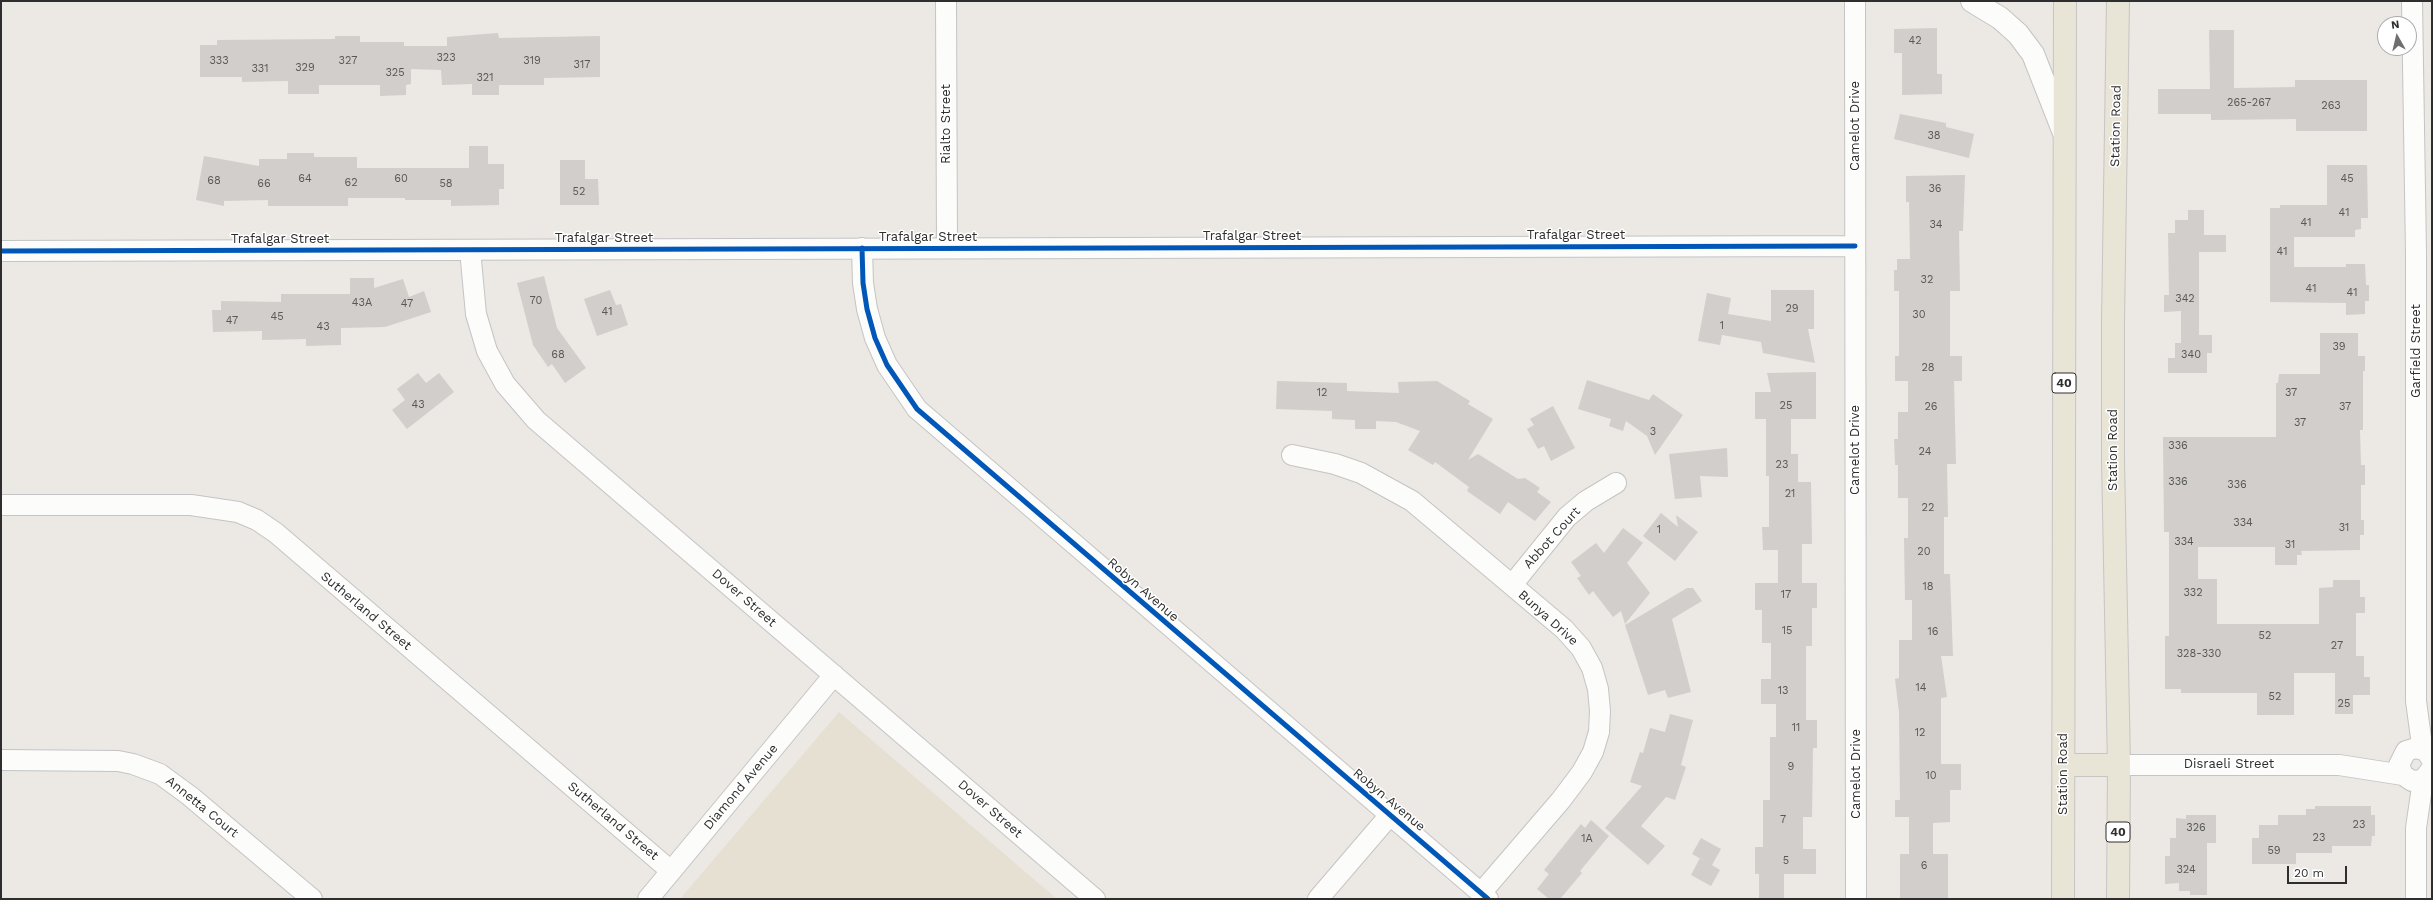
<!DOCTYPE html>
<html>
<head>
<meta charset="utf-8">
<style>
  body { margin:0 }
  #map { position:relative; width:2433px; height:900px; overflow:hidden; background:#ece8e4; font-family:"Work Sans",sans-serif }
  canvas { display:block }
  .frame { position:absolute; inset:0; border:2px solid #2e2e2e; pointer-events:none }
  .north { position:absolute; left:2377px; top:16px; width:40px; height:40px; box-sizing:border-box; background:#fff; border:1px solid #ababab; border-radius:50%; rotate:352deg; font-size:11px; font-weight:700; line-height:16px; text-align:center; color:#2e2e2e }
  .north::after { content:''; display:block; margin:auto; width:14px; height:18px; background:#706f6e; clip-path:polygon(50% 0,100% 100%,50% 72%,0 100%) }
  .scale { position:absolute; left:2287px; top:866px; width:60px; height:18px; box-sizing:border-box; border:2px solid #2e2e2e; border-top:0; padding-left:5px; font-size:12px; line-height:14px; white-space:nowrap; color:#2e2e2e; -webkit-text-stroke:3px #fff; paint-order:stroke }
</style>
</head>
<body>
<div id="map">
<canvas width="2433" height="900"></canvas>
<div class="frame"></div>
<div class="north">N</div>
<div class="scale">20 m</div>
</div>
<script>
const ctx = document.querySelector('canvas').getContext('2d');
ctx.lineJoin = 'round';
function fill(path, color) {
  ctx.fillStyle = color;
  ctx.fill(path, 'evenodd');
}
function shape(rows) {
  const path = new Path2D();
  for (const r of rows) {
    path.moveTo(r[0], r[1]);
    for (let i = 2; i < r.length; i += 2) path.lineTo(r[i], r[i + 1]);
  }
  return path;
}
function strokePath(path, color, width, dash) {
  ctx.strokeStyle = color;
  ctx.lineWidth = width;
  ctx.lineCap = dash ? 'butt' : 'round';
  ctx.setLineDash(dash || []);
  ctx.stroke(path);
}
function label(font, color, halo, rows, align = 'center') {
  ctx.font = font + ' "Work Sans",sans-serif';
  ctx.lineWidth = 3;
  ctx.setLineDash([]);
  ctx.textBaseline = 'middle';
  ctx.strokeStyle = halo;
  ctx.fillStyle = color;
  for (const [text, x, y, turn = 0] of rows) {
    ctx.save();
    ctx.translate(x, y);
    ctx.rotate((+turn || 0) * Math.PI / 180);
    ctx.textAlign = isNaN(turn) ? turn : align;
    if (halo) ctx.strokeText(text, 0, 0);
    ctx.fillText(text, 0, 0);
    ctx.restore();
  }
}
const education = shape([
  [839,712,1057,899,680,899]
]);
const building = shape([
  [1937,28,1937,74,1942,74,1942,94,1902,95,1902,53,1894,53,1894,29],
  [2209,30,2234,30,2234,88,2295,87,2295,80,2367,80,2367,131,2296,131,2296,119,2211,120,2211,114,2158,114,2158,89,2210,89],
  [498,33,499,38,600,36,600,77,544,78,544,85,499,85,499,95,472,95,472,84,442,85,441,70,411,69,411,84,406,85,406,95,380,96,380,85,319,85,319,94,288,94,288,81,242,82,242,77,200,77,200,45,217,45,217,40,335,39,335,36,360,36,360,42,404,42,404,46,447,46,447,37],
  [1900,114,1946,123,1946,127,1974,134,1969,158,1894,139],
  [469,146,488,146,488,164,504,164,504,189,499,189,499,205,451,206,451,200,405,200,405,198,348,198,348,206,268,206,268,200,224,201,224,206,196,200,204,156,259,166,259,159,287,159,287,153,314,153,314,157,357,157,357,168,469,168],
  [560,160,585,160,585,179,598,179,599,205,560,205],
  [2327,165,2367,165,2368,218,2361,218,2361,229,2355,230,2355,237,2294,237,2294,267,2346,267,2346,264,2365,264,2366,285,2369,285,2369,301,2365,301,2365,314,2346,315,2346,303,2270,302,2270,208,2280,208,2280,205,2327,205],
  [1965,175,1963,231,1959,231,1960,291,1950,291,1950,356,1962,356,1962,381,1954,381,1956,464,1947,464,1948,517,1944,517,1944,574,1950,574,1953,656,1941,656,1947,697,1941,698,1941,764,1961,764,1961,790,1950,790,1950,822,1933,823,1933,854,1948,854,1948,899,1900,899,1900,854,1909,854,1909,817,1895,817,1895,800,1900,800,1899,712,1895,679,1899,678,1899,640,1912,640,1912,600,1905,600,1904,538,1908,538,1908,498,1898,498,1898,465,1895,465,1894,439,1898,439,1898,412,1908,412,1908,381,1895,381,1895,356,1899,356,1899,291,1894,291,1894,270,1897,270,1897,259,1910,259,1909,202,1906,202,1906,176],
  [2188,210,2204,210,2204,235,2226,235,2226,252,2199,252,2199,335,2212,335,2212,353,2207,353,2207,373,2168,373,2168,358,2175,358,2175,343,2181,343,2181,311,2164,312,2164,295,2169,295,2168,233,2175,233,2175,220,2188,220],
  [544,276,557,328,586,368,565,383,552,364,548,367,533,345,517,283],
  [350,278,374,278,374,288,403,279,409,297,424,291,431,312,385,327,341,328,341,345,306,346,306,339,262,340,262,331,213,332,212,310,221,310,221,301,281,302,281,294,350,294],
  [610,290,616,305,621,304,628,325,597,336,584,299],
  [1771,290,1814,290,1814,329,1808,329,1815,363,1763,353,1761,342,1722,335,1720,345,1698,341,1707,293,1731,298,1728,314,1771,321],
  [2320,333,2358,333,2358,356,2365,356,2365,371,2363,371,2363,430,2360,430,2361,465,2365,465,2365,485,2361,485,2361,520,2364,520,2364,535,2360,535,2360,550,2301,551,2302,555,2297,555,2297,565,2275,565,2275,547,2198,547,2198,579,2217,579,2217,624,2319,624,2319,588,2333,587,2333,580,2360,580,2360,597,2365,597,2365,613,2356,613,2356,656,2364,656,2364,677,2370,677,2370,695,2353,695,2353,714,2335,714,2335,673,2294,673,2294,715,2257,715,2257,693,2181,693,2181,689,2165,689,2165,636,2169,636,2169,532,2164,532,2163,437,2276,437,2276,383,2278,383,2279,374,2320,374],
  [1816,372,1816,419,1791,419,1791,454,1798,454,1798,482,1811,482,1812,544,1802,544,1802,583,1817,583,1817,608,1812,608,1812,646,1806,646,1806,720,1817,720,1817,748,1813,748,1812,817,1803,817,1803,849,1816,849,1816,874,1784,874,1784,899,1759,899,1759,874,1755,874,1755,847,1763,847,1763,800,1770,800,1770,737,1776,737,1776,704,1761,704,1761,679,1771,679,1771,643,1762,643,1762,610,1755,610,1755,583,1778,583,1778,550,1763,550,1762,527,1769,527,1769,476,1766,476,1766,419,1755,419,1755,392,1771,392,1767,373],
  [418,373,426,383,439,373,454,392,407,429,392,410,405,400,397,389],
  [1587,380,1649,400,1653,394,1683,415,1655,455,1647,436,1626,421,1623,431,1609,426,1611,419,1578,409],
  [1277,381,1347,383,1347,391,1399,393,1398,382,1437,381,1470,401,1468,404,1493,419,1468,460,1478,454,1518,479,1525,478,1540,488,1537,492,1551,502,1535,521,1508,502,1500,514,1467,491,1469,487,1435,462,1433,465,1408,450,1420,431,1396,422,1376,421,1376,429,1355,429,1355,420,1332,419,1332,411,1276,409],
  [1553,406,1575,448,1551,461,1544,446,1538,449,1527,429,1534,425,1530,419],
  [1727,448,1728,477,1700,476,1702,497,1675,499,1669,454],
  [1661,513,1678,527,1676,515,1698,532,1675,561,1643,536],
  [1623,528,1643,543,1627,563,1650,593,1625,624,1621,611,1613,617,1593,591,1589,595,1577,578,1581,576,1571,562,1596,543,1604,553],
  [1687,588,1693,588,1702,601,1672,619,1691,692,1668,698,1665,690,1648,695,1625,625],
  [1670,714,1693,720,1681,765,1686,767,1675,800,1666,797,1641,826,1665,846,1648,865,1605,828,1642,786,1630,782,1640,752,1643,753,1650,728,1665,732],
  [2315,806,2371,806,2371,815,2375,815,2375,836,2372,836,2371,846,2332,846,2332,853,2296,853,2296,864,2252,864,2252,838,2259,838,2259,825,2278,825,2278,815,2306,815,2306,809,2315,809],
  [2186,815,2216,815,2216,843,2207,843,2207,895,2190,895,2190,891,2179,891,2179,883,2165,884,2165,856,2170,856,2170,838,2176,838,2176,818,2186,819],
  [1591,820,1609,836,1580,871,1582,873,1560,899,1549,899,1537,889,1549,874,1544,870,1581,824,1585,828],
  [1701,838,1721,849,1712,865,1692,854],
  [1700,858,1720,870,1711,886,1691,875]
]);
const street = shape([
  [946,1,947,247],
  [1855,1,1856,899],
  [2412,1,2416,254,2416,701,2421,738,2426,751],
  [862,248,863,283,867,309,875,338,887,365,917,409,1488,899],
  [470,250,476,314,487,351,505,384,536,420,1095,899],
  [1,251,1855,246],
  [1292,455,1335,464,1361,473,1412,501,1564,629,1581,648,1592,668,1598,689,1600,711,1599,732,1593,752,1582,772,1561,800,1481,893],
  [1,505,191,505,238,512,257,520,276,533,671,871],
  [1512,585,1567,517,1586,501,1616,483],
  [1,760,118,761,133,764,160,774,190,796,312,899],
  [2432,760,2426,751,2416,748,2406,751,2399,765,2403,775,2412,781,2423,780,2432,768],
  [2119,765,2339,765,2403,775],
  [648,899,834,675],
  [1318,899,1390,815],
  [2416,899,2416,828,2423,780]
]);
const secondary = shape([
  [1972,1,2000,18,2018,34,2033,54,2064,133]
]);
const primary = shape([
  [2063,765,2119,765],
  [2063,899,2065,1],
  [2118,899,2119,765,2113,460,2113,321,2118,1]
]);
const cycleway = shape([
  [862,248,863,283,867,309,875,338,887,365,917,409,1488,899],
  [1,251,1855,246]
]);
const numberNames = [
  ["42",1915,41],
  ["323",446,58],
  ["333",219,61],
  ["327",348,61],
  ["319",532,61],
  ["317",582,65],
  ["329",305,68],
  ["331",260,69],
  ["325",395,73],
  ["321",485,78],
  ["265-267",2249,103],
  ["263",2331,106],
  ["38",1934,136],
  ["64",305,179],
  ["60",401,179],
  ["45",2347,179],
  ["68",214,181],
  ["62",351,183],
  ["66",264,184],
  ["58",446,184],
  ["36",1935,189],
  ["52",579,192],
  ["41",2344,213],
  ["41",2306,223],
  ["34",1936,225],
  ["41",2282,252],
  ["32",1927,280],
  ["41",2311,289],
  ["41",2352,293],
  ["342",2185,299],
  ["70",536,301],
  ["43A",362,303],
  ["47",407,304],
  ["29",1792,309],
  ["41",607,312],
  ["30",1919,315],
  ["45",277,317],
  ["47",232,321],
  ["1",1722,326],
  ["43",323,327],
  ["39",2339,347],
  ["68",558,355],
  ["340",2191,355],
  ["28",1928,368],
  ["12",1322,393],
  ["37",2291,393],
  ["43",418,405],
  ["25",1786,406],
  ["26",1931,407],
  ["37",2345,407],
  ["37",2300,423],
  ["3",1653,432],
  ["336",2178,446],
  ["24",1925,452],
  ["23",1782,465],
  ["336",2178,482],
  ["336",2237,485],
  ["21",1790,494],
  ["22",1928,508],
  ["334",2243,523],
  ["31",2344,528],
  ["1",1659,530],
  ["334",2184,542],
  ["31",2290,545],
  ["20",1924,552],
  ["18",1928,587],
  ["332",2193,593],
  ["17",1786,595],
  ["15",1787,631],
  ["16",1933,632],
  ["52",2265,636],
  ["27",2337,646],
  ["328-330",2199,654],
  ["14",1921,688],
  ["13",1783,691],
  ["52",2275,697],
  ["25",2344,704],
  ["11",1796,728],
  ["12",1920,733],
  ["9",1791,767],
  ["10",1931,776],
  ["7",1783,820],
  ["23",2359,825],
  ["326",2196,828],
  ["23",2319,838],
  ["1A",1587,839],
  ["59",2274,851],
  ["5",1786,861],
  ["6",1924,866],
  ["324",2186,870]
];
const shields = [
  [2064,383,24],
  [2118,832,24]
];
const shieldNames = [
  ["40",2064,383],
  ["40",2118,832]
];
const streetNames = [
  ["Rialto Street",946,124,-90],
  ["Camelot Drive",1855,126,-90],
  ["Station Road",2116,126,-89],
  ["Trafalgar Street",1576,235],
  ["Trafalgar Street",1252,236],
  ["Trafalgar Street",928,237],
  ["Trafalgar Street",604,238],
  ["Trafalgar Street",280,239],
  ["Garfield Street",2416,351,-90],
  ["Camelot Drive",1855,450,-90],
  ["Station Road",2113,450,-90],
  ["Abbot Court",1552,538,-48],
  ["Robyn Avenue",1143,590,41],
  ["Dover Street",744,598,41],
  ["Sutherland Street",366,611,40],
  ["Bunya Drive",1548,618,42],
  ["Disraeli Street",2229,764],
  ["Camelot Drive",1856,774,-90],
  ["Station Road",2063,774,-90],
  ["Diamond Avenue",741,787,-50],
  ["Robyn Avenue",1389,800,40],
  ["Annetta Court",202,807,39],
  ["Dover Street",990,809,41],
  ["Sutherland Street",613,821,40]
];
fill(education, '#e6e0d3');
fill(building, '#d1cecb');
strokePath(street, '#c5c4c5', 22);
strokePath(secondary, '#c5c4c5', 24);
strokePath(primary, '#c6c5c4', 24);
strokePath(street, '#fcfcfb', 20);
strokePath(secondary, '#fcfcfb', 22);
strokePath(primary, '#e8e4d6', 22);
strokePath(cycleway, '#0057b8', 5);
label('11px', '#585857', null, numberNames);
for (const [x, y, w] of shields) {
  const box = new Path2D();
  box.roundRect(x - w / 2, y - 10, w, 20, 3);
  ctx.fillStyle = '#fff';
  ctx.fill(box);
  strokePath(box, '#2e2e2e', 1);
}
label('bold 12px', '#2e2e2e', null, shieldNames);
label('13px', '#2e2e2e', '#fff', streetNames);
</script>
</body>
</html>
